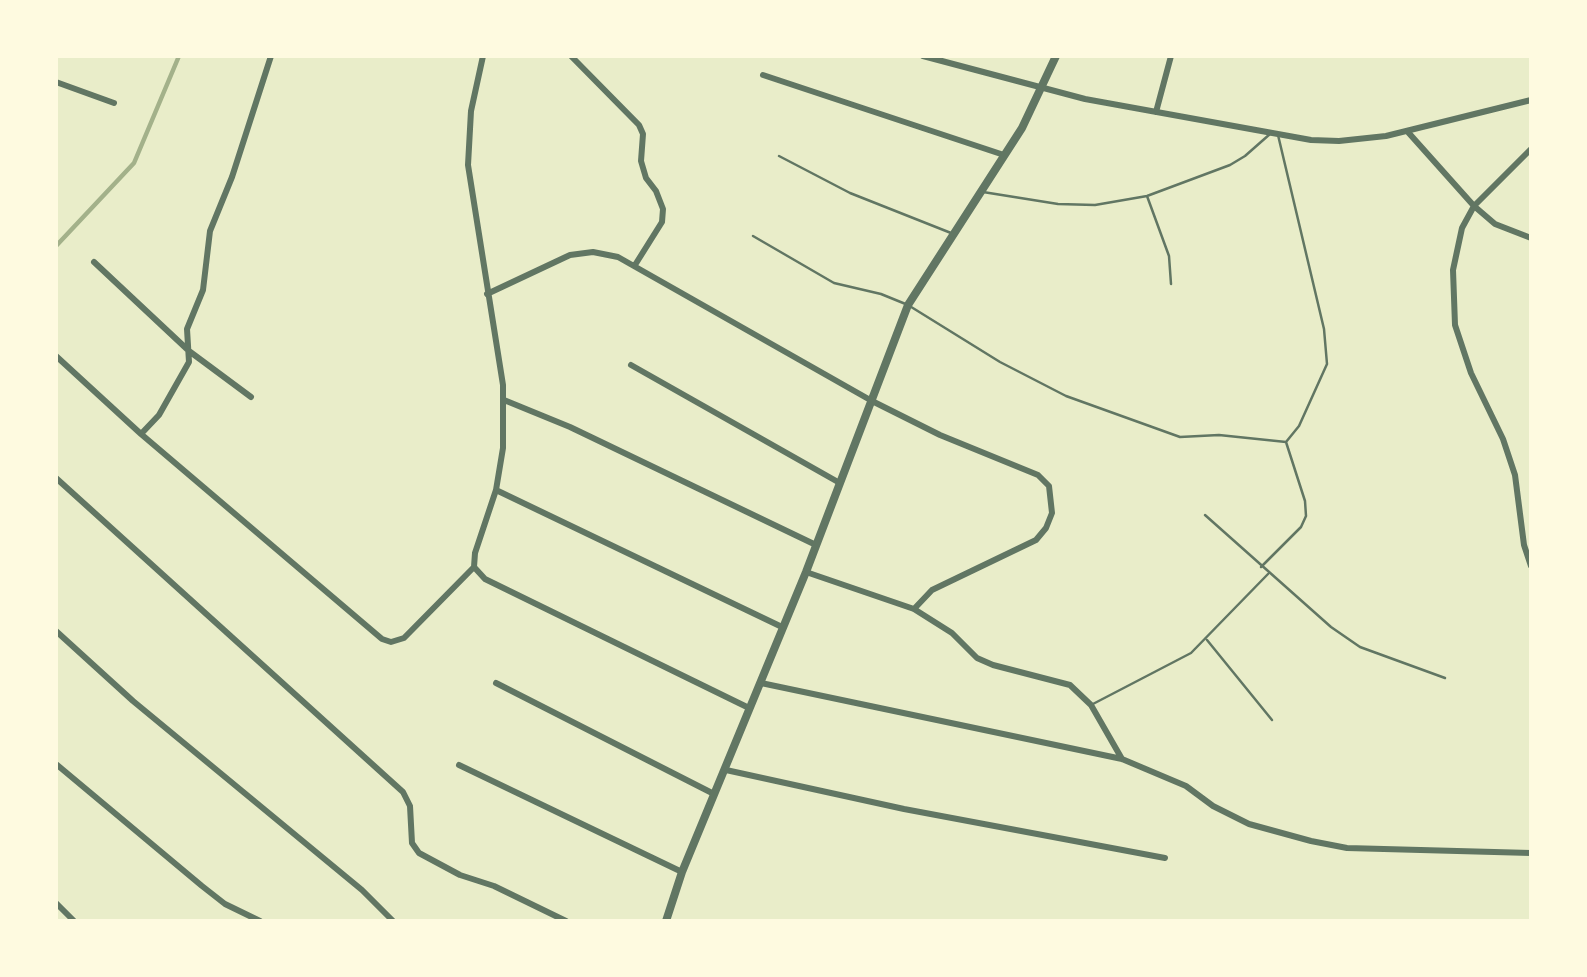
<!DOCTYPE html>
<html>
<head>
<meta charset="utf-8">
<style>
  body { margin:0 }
  #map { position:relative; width:1587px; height:977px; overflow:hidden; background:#e9edc9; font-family:"Zilla Slab",serif }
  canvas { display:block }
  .frame { position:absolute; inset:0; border:58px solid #fefae0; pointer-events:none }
</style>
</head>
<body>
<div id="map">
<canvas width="1587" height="977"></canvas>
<div class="frame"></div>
</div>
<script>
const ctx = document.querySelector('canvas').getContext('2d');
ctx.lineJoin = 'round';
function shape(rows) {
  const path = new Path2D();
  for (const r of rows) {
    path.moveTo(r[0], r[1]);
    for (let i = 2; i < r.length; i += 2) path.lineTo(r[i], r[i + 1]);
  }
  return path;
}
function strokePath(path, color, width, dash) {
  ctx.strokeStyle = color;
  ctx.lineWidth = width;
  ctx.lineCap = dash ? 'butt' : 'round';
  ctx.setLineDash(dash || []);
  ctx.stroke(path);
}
const stream = shape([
  [56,246,134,163,179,56]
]);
const service = shape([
  [1278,135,1324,329,1327,364,1299,426,1286,442],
  [779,156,850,193,951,233],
  [983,192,1058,204,1095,205,1147,196,1230,165,1245,156,1270,134],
  [1147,196,1169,256,1171,284],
  [753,236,834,283,881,294,908,305,1000,362,1066,396,1180,437,1219,435,1286,442],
  [1205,515,1331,627,1360,647,1445,678],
  [1261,567,1301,527,1306,516,1305,501,1286,442],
  [1207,640,1272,720],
  [1091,705,1191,653,1268,574]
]);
const minor = shape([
  [571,56,639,125,643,134,641,161,646,178,656,191,663,209,662,222,635,265],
  [923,56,1085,99,1311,140,1339,141,1386,136,1531,100],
  [763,75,1004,155],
  [56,82,114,103],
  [1156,112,1171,56],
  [1407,131,1474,206,1495,224,1531,238],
  [1531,149,1474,206,1462,228,1453,270,1455,325,1471,373,1503,439,1515,475,1524,545,1531,566],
  [94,262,189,351,251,397],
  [487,294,570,255,593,252,618,257,872,401,940,435,1038,475,1049,486,1052,513,1046,528,1036,540,932,590,914,609],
  [56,356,141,434,382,639,391,642,404,638,474,567,475,553,496,490,503,448,503,385,468,165,471,111,483,56],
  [631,365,838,482],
  [504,400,570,427,816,545],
  [141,434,159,415,189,362,187,329,203,290,210,231,232,177,271,56],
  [56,478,403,792,410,806,412,843,419,853,460,875,494,886,566,921],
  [496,490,782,627],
  [474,567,485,579,749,708],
  [806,572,914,609,952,633,977,658,993,665,1070,685,1091,705,1122,759],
  [56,631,133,701,362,890,393,921],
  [496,683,714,794],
  [761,683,1122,759,1186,786,1213,806,1249,824,1311,841,1347,848,1531,853],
  [56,764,202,886,225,904,260,921],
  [459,765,682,872],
  [726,770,904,809,1165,858],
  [56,903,74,921]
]);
const tertiary = shape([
  [666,921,682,872,806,572,908,305,1022,128,1056,56]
]);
strokePath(stream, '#a3b18a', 4.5);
strokePath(service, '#617663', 2.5);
strokePath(minor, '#617663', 6);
strokePath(tertiary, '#617663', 8);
</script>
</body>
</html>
